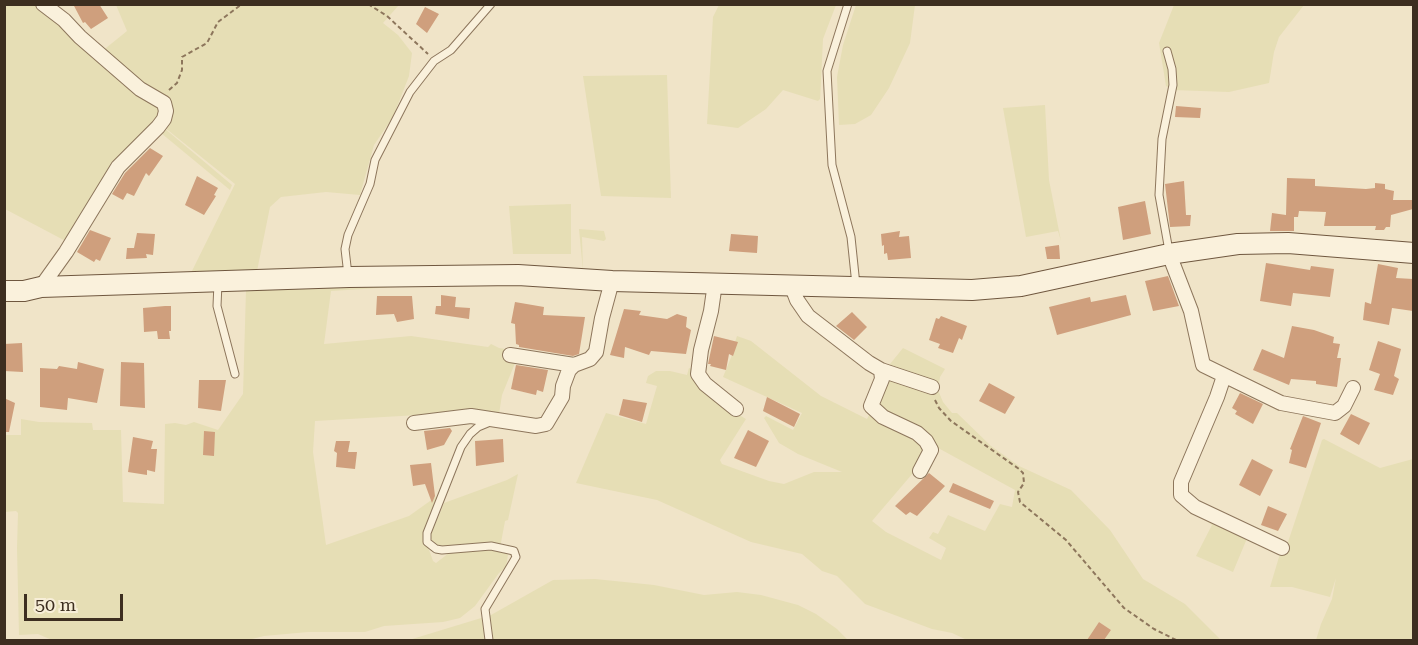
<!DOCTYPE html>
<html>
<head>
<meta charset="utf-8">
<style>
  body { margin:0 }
  #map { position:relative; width:1418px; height:645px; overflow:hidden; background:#f0e4c8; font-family:"Roboto Serif",serif }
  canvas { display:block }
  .frame { position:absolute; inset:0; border:6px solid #3d2e20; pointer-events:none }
  .scale { position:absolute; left:24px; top:594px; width:99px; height:27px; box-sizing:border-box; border:3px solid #3d2e20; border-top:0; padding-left:8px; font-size:18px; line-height:21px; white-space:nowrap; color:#3d2e20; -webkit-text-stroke:4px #f7eed8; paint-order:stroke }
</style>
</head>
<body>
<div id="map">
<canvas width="1418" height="645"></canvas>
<div class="frame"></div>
<div class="scale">50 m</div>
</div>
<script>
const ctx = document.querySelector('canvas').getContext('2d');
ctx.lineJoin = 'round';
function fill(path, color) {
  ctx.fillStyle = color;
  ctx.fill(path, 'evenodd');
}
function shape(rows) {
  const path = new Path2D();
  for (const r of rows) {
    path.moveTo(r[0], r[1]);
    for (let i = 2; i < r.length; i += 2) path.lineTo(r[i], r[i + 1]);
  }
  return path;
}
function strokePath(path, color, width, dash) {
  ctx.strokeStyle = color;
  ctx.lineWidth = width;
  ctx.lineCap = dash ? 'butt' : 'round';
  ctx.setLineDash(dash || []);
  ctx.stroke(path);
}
const farmland = shape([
  [4,5,56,5,51,6,101,52,127,31,116,5,399,5,383,23,398,35,412,53,409,76,393,117,374,145,360,195,326,192,281,197,270,207,257,271,190,275,235,184,164,127,164,128,232,185,230,190,161,133,128,167,125,166,79,245,70,256,75,246,5,209],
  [719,5,836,5,823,39,820,102,820,99,818,101,783,90,766,109,738,128,707,124,713,17],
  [856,5,915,5,910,43,889,88,871,115,855,124,839,125,837,77,843,45],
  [1174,5,1304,5,1279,37,1274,52,1269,83,1229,92,1173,90,1166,86,1159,43],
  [667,75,671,198,601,196,583,76],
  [1045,105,1049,180,1061,241,1058,231,1026,237,1003,108],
  [571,204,571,254,513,254,509,206],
  [579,229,604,231,606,239,604,241,582,237,583,271],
  [443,284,331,291,324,344,411,336,488,347,491,344,499,348,520,351,502,395,499,414,470,412,315,421,313,452,326,545,409,516,437,496,424,534,432,519,438,518,444,503,507,480,518,474,508,520,505,521,500,548,442,550,427,544,433,561,436,563,449,553,480,549,504,551,508,555,506,567,499,573,475,606,460,618,443,622,384,626,365,632,308,632,264,636,248,640,52,640,38,634,19,635,17,548,18,513,16,511,5,512,5,435,21,435,21,419,39,422,92,423,93,430,121,430,123,502,164,504,165,424,175,423,186,425,194,422,218,430,243,394,246,290],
  [737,336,751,341,821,396,867,419,888,378,886,369,903,348,945,369,940,377,938,390,943,402,952,413,957,413,991,446,1019,466,1071,490,1110,530,1143,579,1185,604,1221,640,1104,640,1111,630,1099,622,1089,637,1093,640,967,640,952,633,932,629,865,604,837,576,822,571,802,554,751,542,657,500,576,483,606,413,646,424,657,386,646,383,648,376,656,371,670,371,687,375,689,368,694,370,696,384,717,402,746,419,720,460,722,464,769,481,784,484,814,472,842,472,798,454,779,443,764,418,766,416,793,430,802,413,723,377,737,343,735,342],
  [929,443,1015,490,1012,507,1000,504,985,531,948,515,938,534,933,532,929,538,946,548,941,560,886,532,872,521,913,473,917,474],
  [1324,439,1380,468,1413,459,1413,640,1316,640,1321,624,1332,599,1336,578,1330,597,1292,587,1270,587,1279,557,1284,546,1287,545,1322,440],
  [1180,501,1248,536,1233,572,1196,556,1212,525],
  [595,579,654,585,704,595,737,592,761,595,798,605,816,614,837,629,848,640,409,640,491,615,553,580]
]);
const building = shape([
  [73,4,99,4,108,18,91,29,85,22,83,23],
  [425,7,439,14,427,33,416,24],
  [1176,106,1201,108,1200,118,1175,117],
  [150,148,163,156,149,176,146,173,134,196,127,193,123,200,112,194,125,173],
  [197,176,218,188,214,195,216,196,204,215,185,205],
  [1287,178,1315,179,1315,186,1366,189,1375,188,1375,183,1385,184,1385,189,1394,191,1393,200,1413,200,1413,209,1391,215,1390,227,1386,227,1384,230,1375,230,1376,226,1324,226,1326,212,1299,211,1298,217,1294,217,1294,231,1270,231,1272,213,1286,215],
  [1184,181,1186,215,1191,215,1190,226,1170,227,1165,184],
  [1145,201,1151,234,1123,240,1118,207],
  [90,230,111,238,100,261,96,259,94,262,77,252],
  [900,231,899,237,909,236,911,258,888,260,887,253,884,254,884,245,882,246,881,234],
  [137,233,155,234,153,255,146,254,147,258,126,259,127,248,134,248],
  [731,234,758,236,757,253,729,251],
  [1059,245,1060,259,1047,259,1045,247],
  [1266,263,1310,270,1311,266,1334,269,1330,297,1293,293,1291,306,1260,301],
  [1378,264,1398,268,1396,278,1413,279,1413,311,1392,308,1389,325,1363,320,1365,302,1371,304],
  [1168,276,1179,306,1153,311,1145,281],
  [441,295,456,297,455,307,470,308,469,319,435,314,436,306,441,306],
  [1126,295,1131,315,1057,335,1049,307,1090,297,1091,302],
  [377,296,412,296,414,319,397,322,394,314,376,315],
  [515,302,544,307,543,315,585,317,579,354,573,356,519,347,519,345,516,344,515,324,511,323],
  [165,306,171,306,171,331,169,331,170,339,158,339,157,331,144,332,143,308],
  [624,309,641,311,639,315,667,319,677,314,687,317,686,327,691,330,686,354,651,351,649,355,625,347,624,358,610,355],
  [852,312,867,327,854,340,836,326],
  [941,316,967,326,962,340,959,338,953,353,938,348,940,344,929,340,936,318,939,319],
  [1292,326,1314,330,1334,337,1333,343,1340,344,1337,358,1341,358,1337,387,1316,384,1316,381,1291,379,1289,385,1253,370,1262,349,1284,358],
  [714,336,738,342,733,356,729,354,726,370,710,366,711,364,708,364],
  [1378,341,1401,349,1394,376,1399,379,1393,395,1374,390,1380,374,1369,370],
  [22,343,23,372,4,371,4,344],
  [78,362,104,369,97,403,68,398,67,410,40,407,40,368,57,369,59,366,77,369],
  [121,362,144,363,145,408,120,406],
  [516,365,548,370,543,392,537,390,536,395,511,389],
  [199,380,226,380,221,411,198,408],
  [989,383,1015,397,1005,414,979,401],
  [1240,393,1263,404,1253,424,1235,414,1237,411,1232,408],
  [767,397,800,414,794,427,763,411],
  [4,398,15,403,9,432,4,432],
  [623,399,647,403,642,422,619,415],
  [1351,414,1370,423,1359,445,1340,434],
  [1303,416,1321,423,1306,468,1289,463,1292,450,1290,449],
  [450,428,452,431,444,445,427,450,424,431],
  [748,430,769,441,756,467,734,458],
  [204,431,215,432,214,456,203,455],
  [133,437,153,441,151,449,157,449,155,472,147,470,147,475,128,472],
  [503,439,504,462,476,466,475,441],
  [336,441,350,441,348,452,357,452,355,469,336,467,337,453,334,451],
  [1252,459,1273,470,1260,496,1239,485],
  [431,463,435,496,432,503,425,484,413,486,410,465],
  [929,473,945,486,917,516,910,512,906,515,895,506],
  [953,483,994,501,990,509,949,492],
  [1268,506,1287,514,1278,531,1261,525],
  [1099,622,1111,630,1104,640,1087,640]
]);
const path = shape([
  [368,4,387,16,428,54],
  [169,90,177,83,182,70,182,57,207,43,218,22,242,4],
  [935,400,939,408,951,421,1019,469,1023,473,1024,483,1018,492,1020,502,1066,540,1124,608,1154,629,1176,640]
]);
const lane = shape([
  [848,4,827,71,832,165,851,237,856,285],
  [1167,51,1172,69,1173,85,1162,139,1159,195,1169,251],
  [348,275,345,249,348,235,370,184,375,160,410,92,434,61,451,50,491,4],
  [218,283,217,306,235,374],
  [489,640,485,609,516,557,514,551,491,546,442,550,436,549,427,542,427,533,461,447,470,434,478,427,490,422]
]);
const street = shape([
  [1169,254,1191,311,1203,365,1281,403,1335,413,1344,406,1353,388],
  [715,283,711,311,701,350,698,374,705,384,736,409],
  [41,287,66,252,118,167,158,127,164,119,166,111,164,103,140,89,80,37,64,20,43,4],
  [792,287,797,300,808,316,869,363,881,370,932,387],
  [510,355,574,365],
  [881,370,882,379,871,406,883,417,917,433,926,441,931,450,920,471],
  [1224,376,1217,397,1181,482,1181,495,1195,507,1282,548],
  [414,423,471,416,536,426,546,424,562,397,563,386,569,370,574,365,590,359,596,352,602,318,612,281]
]);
const secondary = shape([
  [4,291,24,291,41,287,349,277,518,275,612,281,972,290,1021,286,1169,254,1238,244,1288,243,1414,253]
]);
fill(farmland, '#e6deb5');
fill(building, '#cf9f7d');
strokePath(lane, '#8d765c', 9);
strokePath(street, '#8d765c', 16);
strokePath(secondary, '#6f573f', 22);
strokePath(path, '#8d765c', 2, [4.5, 3]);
strokePath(lane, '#faf1dc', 7);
strokePath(street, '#faf1dc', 14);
strokePath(secondary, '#faf1dc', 20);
</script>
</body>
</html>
